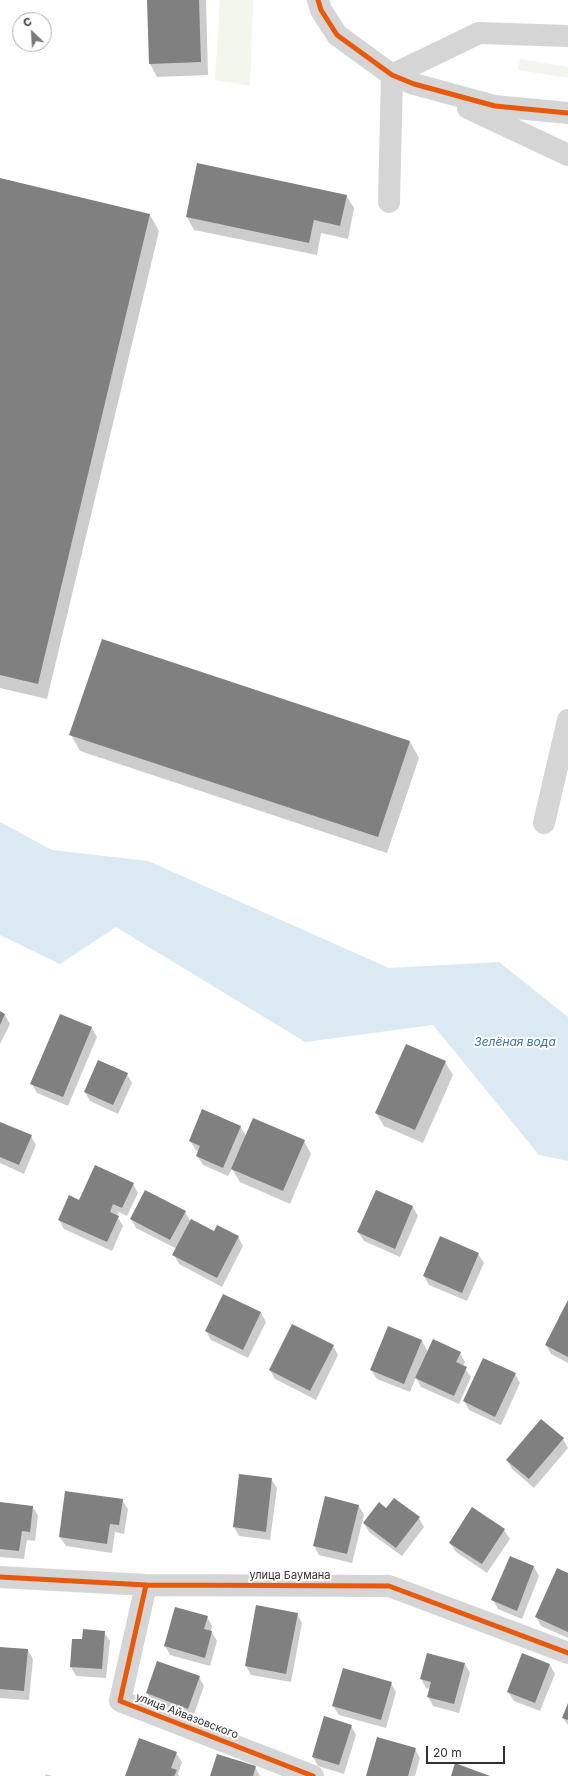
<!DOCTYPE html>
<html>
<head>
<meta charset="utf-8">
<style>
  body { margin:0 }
  #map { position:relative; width:568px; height:1776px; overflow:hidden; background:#fff; font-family:Inter,sans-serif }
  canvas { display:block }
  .north { position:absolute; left:12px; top:12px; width:40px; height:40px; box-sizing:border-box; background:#fff; border:1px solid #adadad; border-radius:50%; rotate:335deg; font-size:11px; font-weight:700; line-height:16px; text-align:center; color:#313131 }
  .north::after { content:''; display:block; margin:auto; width:14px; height:18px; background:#797979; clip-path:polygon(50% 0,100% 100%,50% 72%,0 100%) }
  .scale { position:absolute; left:426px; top:1746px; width:79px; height:18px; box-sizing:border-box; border:2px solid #313131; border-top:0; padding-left:5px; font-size:12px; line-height:14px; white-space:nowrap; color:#313131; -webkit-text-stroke:3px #fff; paint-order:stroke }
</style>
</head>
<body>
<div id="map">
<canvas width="568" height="1776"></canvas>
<div class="north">С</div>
<div class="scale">20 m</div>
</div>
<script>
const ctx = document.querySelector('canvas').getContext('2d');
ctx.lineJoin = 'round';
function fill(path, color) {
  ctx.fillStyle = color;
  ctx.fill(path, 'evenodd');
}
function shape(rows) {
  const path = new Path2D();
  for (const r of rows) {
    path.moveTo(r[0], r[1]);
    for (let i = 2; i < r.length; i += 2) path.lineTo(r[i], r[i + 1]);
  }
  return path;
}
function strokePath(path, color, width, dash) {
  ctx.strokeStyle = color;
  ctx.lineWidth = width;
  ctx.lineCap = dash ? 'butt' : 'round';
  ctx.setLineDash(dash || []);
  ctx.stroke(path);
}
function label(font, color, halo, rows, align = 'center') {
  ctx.font = font + ' Inter,sans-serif';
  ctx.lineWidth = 4;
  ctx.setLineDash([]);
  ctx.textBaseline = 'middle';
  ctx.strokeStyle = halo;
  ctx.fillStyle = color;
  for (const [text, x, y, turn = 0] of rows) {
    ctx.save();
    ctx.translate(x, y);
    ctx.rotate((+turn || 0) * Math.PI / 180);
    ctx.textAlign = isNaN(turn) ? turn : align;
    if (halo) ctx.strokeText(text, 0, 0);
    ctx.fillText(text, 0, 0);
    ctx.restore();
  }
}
const green = shape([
  [220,0,253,0,250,86,215,80],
  [520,59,568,67,568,78,518,70]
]);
const water = shape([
  [0,822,52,850,148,861,389,968,499,962,568,1017,568,1161,539,1155,433,1025,305,1042,116,927,60,964,0,935]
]);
const shadow = shape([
  [148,0,206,0,208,75,157,77,150,64],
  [0,179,150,215,159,231,47,699,0,688],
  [346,195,354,208,348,239,321,233,317,255,194,230,187,217],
  [102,640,410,742,419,758,387,853,80,751,71,735],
  [0,1012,5,1015,10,1024,0,1044],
  [61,1015,92,1028,97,1037,68,1106,37,1093,32,1084],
  [445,1062,453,1075,423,1143,384,1126,376,1113],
  [127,1074,132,1083,118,1114,90,1101,85,1092],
  [0,1123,31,1136,36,1145,24,1174,0,1163],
  [240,1126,246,1136,304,1141,311,1154,290,1204,240,1182,232,1169,228,1176,203,1165,197,1156,199,1152,196,1150,190,1141],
  [133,1184,138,1193,127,1216,119,1212,117,1216,123,1226,112,1251,64,1229,59,1220,80,1201],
  [376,1191,413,1207,418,1216,400,1257,364,1241,358,1232],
  [185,1212,191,1222,214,1232,238,1237,243,1246,222,1287,179,1264,174,1255,177,1249,136,1228,131,1219],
  [478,1254,484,1263,467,1301,429,1285,424,1276],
  [568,1302,568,1363,551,1354,546,1345],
  [261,1313,266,1322,248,1358,211,1340,206,1331],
  [389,1327,422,1341,428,1352,460,1353,465,1362,463,1366,471,1377,459,1404,421,1387,416,1377,410,1392,377,1379,371,1370],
  [333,1346,338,1355,316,1400,275,1379,270,1370],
  [515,1374,520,1383,501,1425,469,1410,464,1401],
  [563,1439,568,1448,534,1488,512,1469,507,1460],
  [240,1475,271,1479,277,1488,270,1540,239,1536,234,1527],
  [66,1492,122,1500,128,1509,124,1534,115,1532,112,1553,66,1546,60,1537],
  [0,1503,33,1507,38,1516,35,1541,27,1540,24,1559,0,1557],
  [359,1506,364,1515,352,1563,319,1555,314,1546],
  [387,1509,419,1518,424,1527,402,1556,369,1532,364,1523],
  [504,1530,510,1539,487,1573,456,1552,450,1543],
  [510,1558,534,1567,539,1576,522,1619,498,1609,493,1600],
  [568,1574,568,1638,541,1626,536,1617],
  [176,1608,207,1617,212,1626,211,1631,217,1641,210,1666,170,1655,165,1646],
  [297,1614,302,1623,291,1682,251,1675,246,1666],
  [104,1632,110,1641,106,1678,76,1676,71,1667,83,1641],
  [0,1648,28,1650,33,1659,29,1700,0,1698],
  [523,1655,550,1665,555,1674,540,1711,514,1701,508,1692],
  [465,1664,470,1673,459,1713,433,1706,428,1697,430,1689,426,1688,421,1679],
  [199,1677,204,1686,193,1717,152,1702,147,1693],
  [391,1683,396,1692,386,1728,339,1715,333,1706],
  [568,1705,568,1725,563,1718],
  [351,1726,356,1735,344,1774,318,1766,313,1757],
  [415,1749,420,1758,415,1776,367,1776],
  [176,1753,182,1762,178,1774,179,1776,126,1776],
  [255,1767,260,1776,211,1776],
  [46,1774,52,1776,45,1776]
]);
const building = shape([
  [147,0,199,0,201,62,149,64],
  [197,163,347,195,340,226,314,220,309,243,186,217],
  [0,178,150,214,38,684,0,675],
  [102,639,410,741,378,837,69,735],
  [0,1011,5,1014,0,1025],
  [60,1014,92,1027,63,1097,30,1084],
  [406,1044,446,1061,415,1130,375,1113],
  [98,1060,128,1073,113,1105,84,1092],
  [202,1109,241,1126,223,1168,196,1156,200,1146,189,1141],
  [253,1118,305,1140,283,1191,231,1169],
  [0,1122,32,1135,19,1165,0,1157],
  [95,1165,134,1183,122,1208,113,1204,110,1212,119,1216,107,1242,58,1220,69,1195,79,1200],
  [145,1190,186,1211,170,1240,130,1219],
  [376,1190,413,1206,395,1249,357,1232],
  [191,1219,214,1231,217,1225,239,1236,217,1278,172,1255],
  [440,1236,479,1253,462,1293,423,1276],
  [223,1294,261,1312,243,1350,205,1331],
  [568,1300,568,1357,545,1345],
  [292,1324,334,1345,310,1391,269,1370],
  [388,1326,422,1340,404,1384,370,1370],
  [433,1339,461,1352,456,1362,467,1367,454,1396,415,1378],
  [483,1358,516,1373,495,1417,463,1401],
  [541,1419,564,1438,529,1479,506,1460],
  [239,1474,272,1478,266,1532,233,1527],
  [65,1491,123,1499,119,1525,110,1524,107,1544,59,1537],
  [325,1496,359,1505,347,1554,313,1546],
  [394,1498,420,1517,396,1548,363,1523,379,1502,386,1508],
  [0,1502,33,1506,30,1532,22,1531,19,1551,0,1549],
  [472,1507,505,1529,482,1564,449,1543],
  [510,1556,534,1566,517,1611,491,1600],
  [557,1568,568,1573,568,1632,535,1617],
  [256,1605,298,1613,286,1674,245,1666],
  [175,1607,208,1616,204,1629,212,1631,205,1658,164,1646],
  [83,1629,105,1631,102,1669,70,1667,72,1639,82,1639],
  [0,1647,28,1649,24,1691,0,1689],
  [427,1653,465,1663,454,1704,427,1697,431,1682,420,1679],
  [522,1653,550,1664,535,1703,507,1692],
  [157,1661,200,1676,188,1709,146,1693],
  [343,1668,392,1682,381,1720,332,1706],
  [568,1703,568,1720,562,1718],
  [324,1716,352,1725,339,1765,312,1757],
  [377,1737,416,1748,408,1776,366,1776],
  [139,1738,177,1752,171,1768,177,1770,174,1776,125,1776],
  [217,1754,256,1766,253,1776,210,1776],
  [455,1763,490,1776,451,1776]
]);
const minor = shape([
  [318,0,321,10,337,35,392,75,414,84,495,106,568,113],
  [468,108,568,155],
  [389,202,392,75,479,33,568,36],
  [544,823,568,720],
  [0,1577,146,1585,389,1586,568,1653],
  [146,1585,120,1701,313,1776]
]);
const cycleway = shape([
  [318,0,321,10,337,35,392,75,414,84,495,106,568,113],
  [0,1577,146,1585,389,1586,568,1653],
  [146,1585,120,1701,313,1776]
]);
const streetNames = [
  ["улица Баумана",290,1576],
  ["улица Айвазовского",187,1716,21]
];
const waterNames = [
  ["Зелёная вода",515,1042]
];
fill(green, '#f2f6ed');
fill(water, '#dbe9f3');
fill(shadow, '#0003');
fill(building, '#808080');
strokePath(minor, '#d5d5d5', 22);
strokePath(cycleway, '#e8590c', 5);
label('11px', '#313131', '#fff', streetNames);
label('italic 12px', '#3b7297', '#fff', waterNames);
</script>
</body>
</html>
